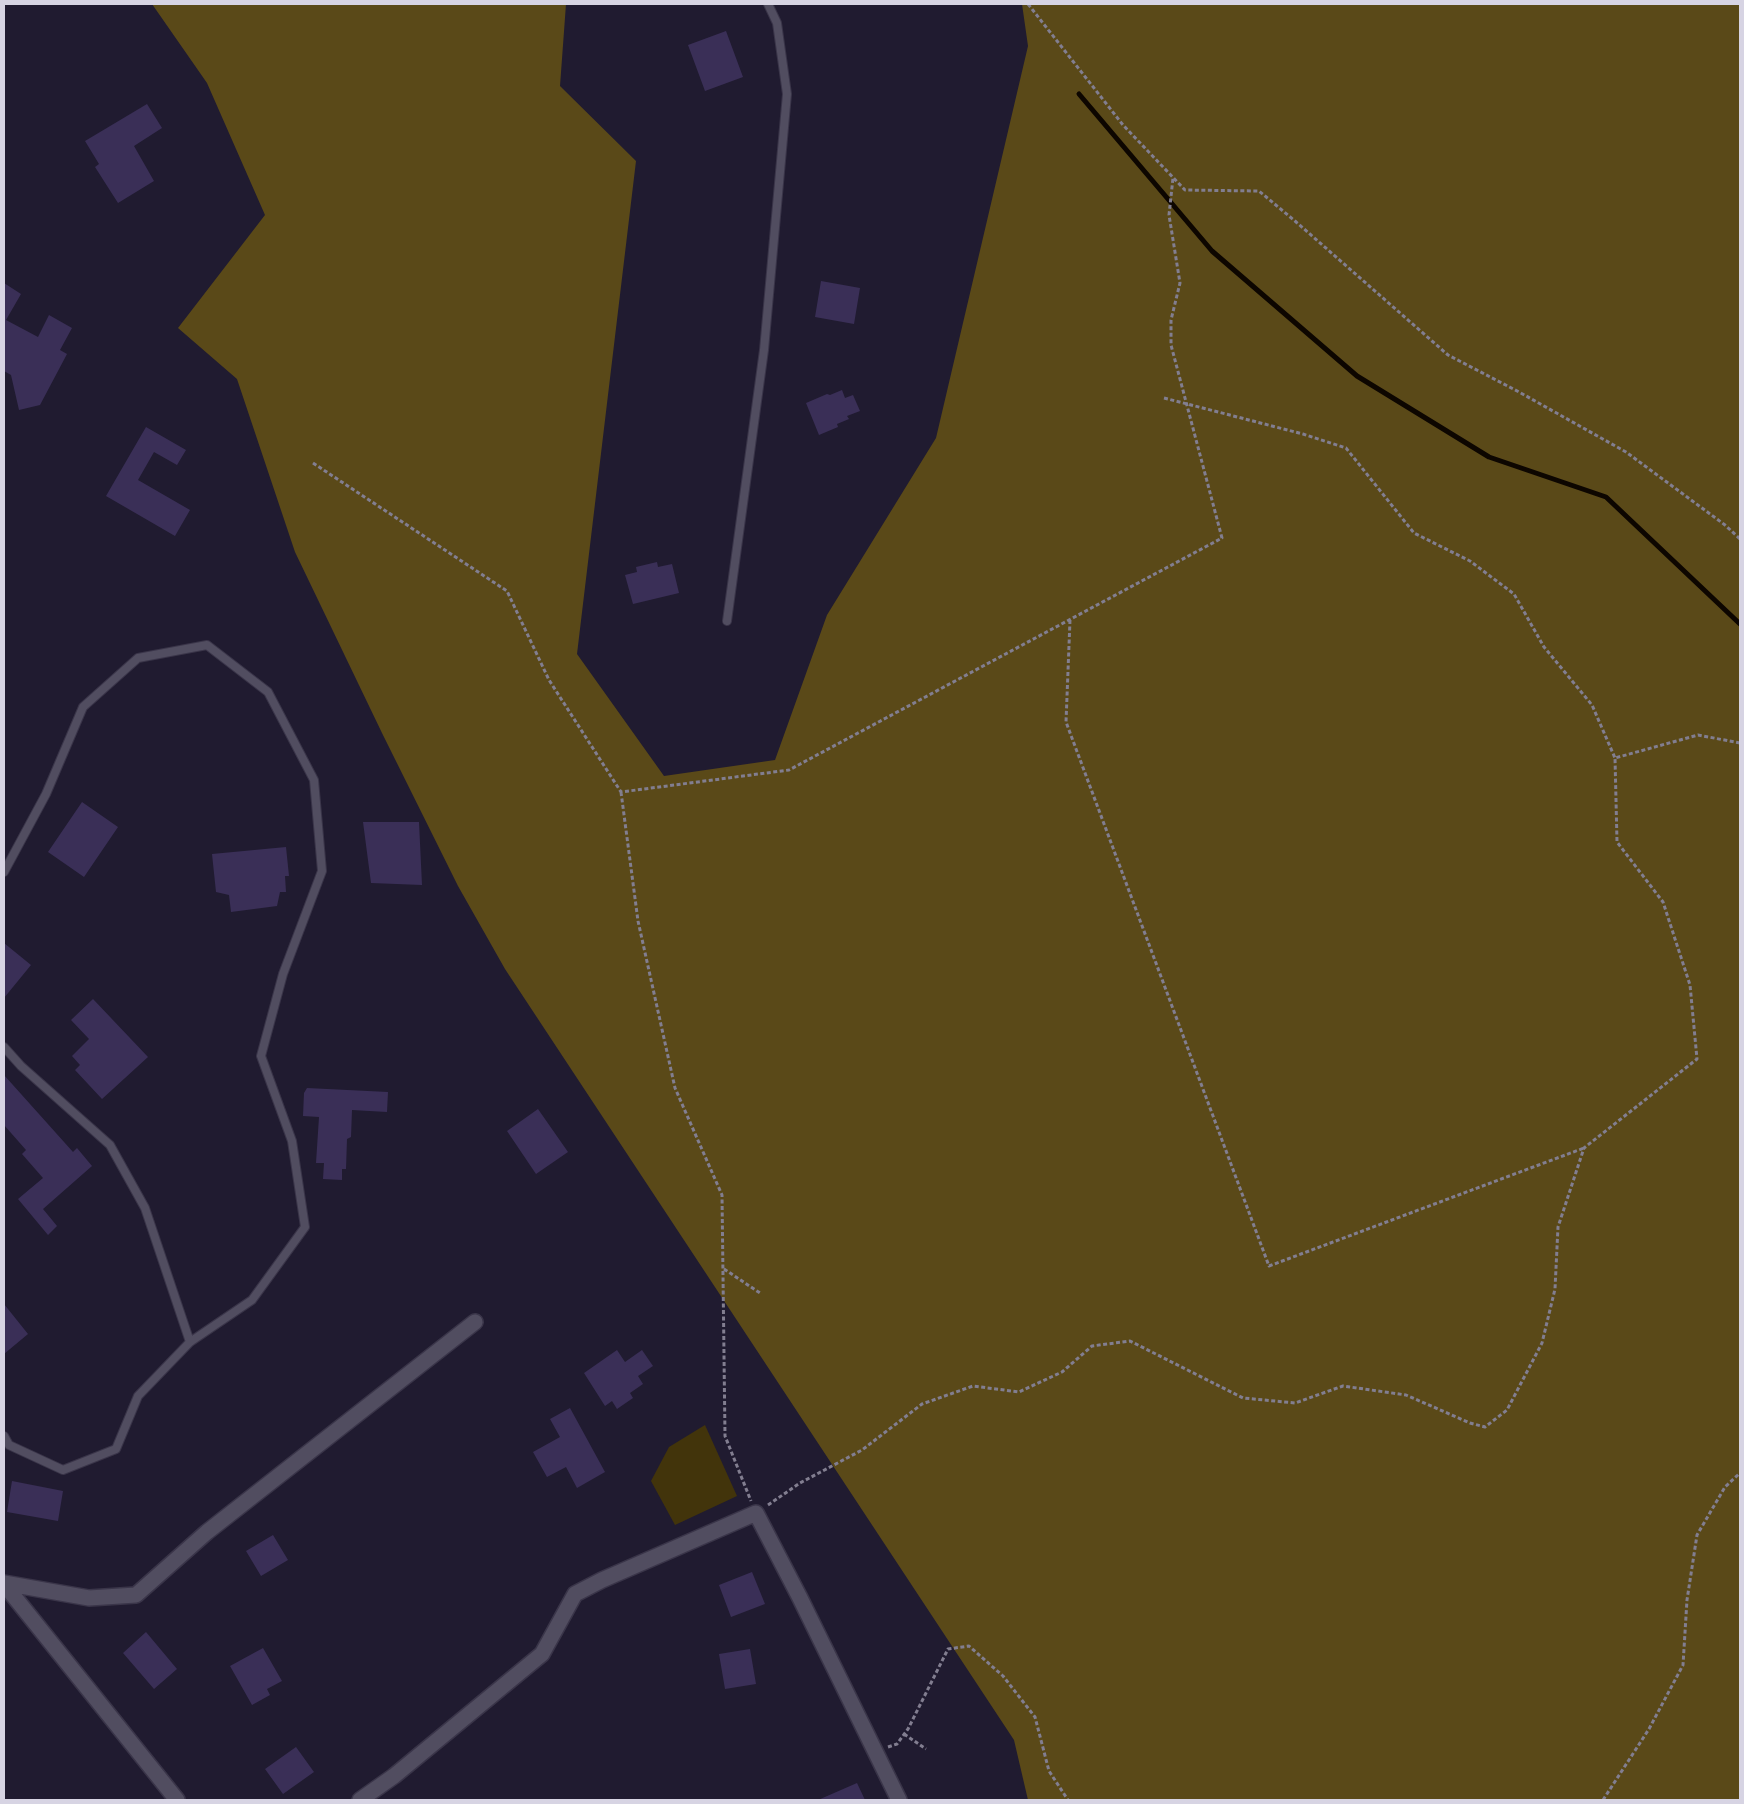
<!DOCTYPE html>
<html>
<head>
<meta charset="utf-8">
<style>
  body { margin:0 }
  #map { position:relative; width:1744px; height:1804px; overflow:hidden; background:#201b30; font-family:Barlow,sans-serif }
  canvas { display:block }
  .frame { position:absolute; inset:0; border:5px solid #d7d4e3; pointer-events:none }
</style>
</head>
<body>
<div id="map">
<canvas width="1744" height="1804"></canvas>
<div class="frame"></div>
</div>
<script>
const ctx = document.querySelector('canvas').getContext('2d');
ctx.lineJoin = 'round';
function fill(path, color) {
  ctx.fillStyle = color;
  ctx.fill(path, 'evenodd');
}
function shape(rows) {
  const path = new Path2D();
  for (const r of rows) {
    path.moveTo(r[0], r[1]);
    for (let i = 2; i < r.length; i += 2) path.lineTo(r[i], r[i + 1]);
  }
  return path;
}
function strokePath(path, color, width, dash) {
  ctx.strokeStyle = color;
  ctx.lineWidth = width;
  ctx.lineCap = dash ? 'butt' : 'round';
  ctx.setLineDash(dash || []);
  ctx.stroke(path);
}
const green = shape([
  [705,1425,737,1496,675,1525,651,1481,669,1447]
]);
const forest = shape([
  [152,4,566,4,560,86,636,161,577,654,664,776,775,760,827,615,936,438,1028,46,1022,4,1740,4,1740,1800,1028,1800,1014,1740,505,969,458,886,382,733,295,552,237,379,178,328,265,215,207,83]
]);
const stream = shape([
  [1079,94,1212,251,1357,376,1489,457,1606,497,1740,624]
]);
const building = shape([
  [726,31,743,77,705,91,688,45],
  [147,104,162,128,134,146,154,181,118,203,95,167,99,164,85,141],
  [821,281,860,288,854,324,815,317],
  [4,283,21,294,6,320,38,337,49,315,72,328,60,350,67,354,40,405,19,410,11,375,4,371],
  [842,390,845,398,853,395,860,411,847,416,849,419,837,424,838,427,819,435,806,403,827,394,830,395],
  [146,427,186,450,177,465,154,452,138,480,190,510,175,536,106,496],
  [657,562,658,567,672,564,679,593,633,604,625,575,637,572,636,567],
  [82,802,118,827,84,877,48,852],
  [363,822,419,822,422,885,371,883],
  [286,847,289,876,285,876,286,892,280,892,277,906,231,912,229,895,216,892,212,854],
  [4,943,31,965,4,998],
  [93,999,148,1057,102,1099,75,1070,80,1065,72,1056,89,1039,71,1020],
  [4,1075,73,1152,77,1148,92,1166,43,1209,57,1226,48,1235,18,1199,43,1178,22,1154,26,1150,4,1125],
  [307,1088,388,1092,387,1112,352,1110,351,1137,347,1139,346,1169,342,1169,342,1180,323,1179,324,1163,316,1163,319,1117,303,1116,304,1093],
  [538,1109,568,1152,536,1174,507,1131],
  [4,1304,28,1334,4,1354],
  [617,1350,625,1362,642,1350,653,1366,638,1376,643,1384,630,1393,633,1398,617,1409,612,1401,605,1406,584,1373],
  [570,1408,605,1472,577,1488,566,1467,547,1477,533,1452,560,1437,550,1419],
  [12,1481,63,1491,58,1521,7,1512],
  [273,1535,288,1560,261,1576,246,1551],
  [752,1572,765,1604,731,1617,719,1585],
  [146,1632,177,1669,154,1689,123,1653],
  [263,1648,282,1681,267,1689,270,1695,252,1705,230,1666],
  [750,1649,756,1684,725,1689,719,1654],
  [296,1747,314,1772,283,1794,265,1769],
  [857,1783,865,1800,818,1800]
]);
const path = shape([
  [1028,4,1123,125,1185,190,1259,191,1295,221,1448,355,1519,392,1626,452,1725,525,1740,539],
  [1164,398,1303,434,1346,448,1414,533,1470,561,1514,594,1544,647,1592,705,1615,758],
  [313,463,507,591,549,680,621,792,789,770,1222,538,1171,345,1171,320,1180,283,1169,215,1173,178],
  [1070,620,1066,722,1269,1266,1584,1148],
  [621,792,638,921,675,1088,722,1195,725,1436,751,1501],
  [724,1269,760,1293],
  [768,1505,800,1483,862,1450,922,1404,973,1386,1019,1392,1062,1372,1092,1346,1130,1341,1243,1398,1295,1403,1343,1386,1406,1395,1470,1423,1485,1427,1507,1410,1542,1343,1555,1289,1558,1227,1584,1148,1697,1059,1690,985,1663,902,1617,842,1615,758,1698,735,1740,743],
  [904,1734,926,1749],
  [888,1747,897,1744,908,1729,948,1649,969,1646,1003,1676,1035,1717,1049,1771,1068,1800],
  [1603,1800,1649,1729,1683,1665,1687,1600,1697,1535,1725,1487,1740,1473]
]);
const lane = shape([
  [727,621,764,350,787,94,777,23,768,4],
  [4,872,46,794,83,707,138,658,207,645,268,692,314,780,322,871,283,974,261,1056,292,1141,305,1227,252,1300,190,1342,138,1396,116,1449,63,1470,9,1445,4,1436],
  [4,1047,21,1066,110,1145,145,1208,190,1342]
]);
const street = shape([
  [4,1583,89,1598,136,1595,207,1532,475,1322],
  [4,1584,177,1800],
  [360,1800,394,1776,542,1654,575,1594,602,1580,756,1513,800,1598,899,1800]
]);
fill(green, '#42340b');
fill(forest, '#5a4918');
strokePath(stream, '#0d0600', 5);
fill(building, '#3a2f57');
strokePath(lane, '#3a3549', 10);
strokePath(street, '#3a3549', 18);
strokePath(path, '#827e90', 3, [4, 2.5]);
strokePath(lane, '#514d60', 8);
strokePath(street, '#514d60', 15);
</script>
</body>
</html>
